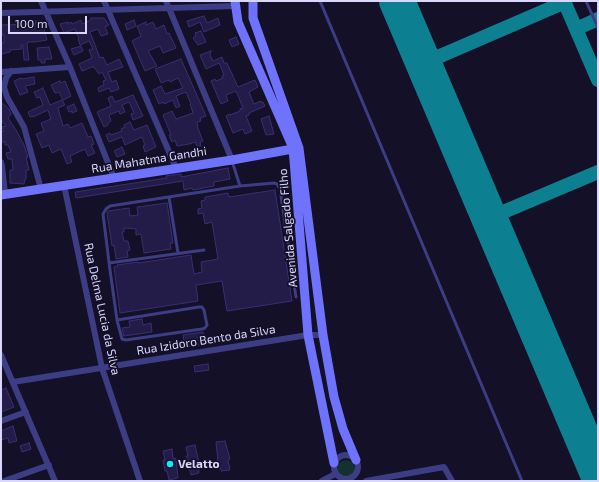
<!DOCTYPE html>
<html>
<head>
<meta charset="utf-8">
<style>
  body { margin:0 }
  #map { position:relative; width:599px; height:482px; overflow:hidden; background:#131027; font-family:"Exo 2",sans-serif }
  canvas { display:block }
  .frame { position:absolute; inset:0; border:2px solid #d9d7fe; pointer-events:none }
  .scale { position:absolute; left:8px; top:16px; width:79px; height:18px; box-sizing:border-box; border:2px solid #d9d7fe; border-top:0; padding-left:5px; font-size:12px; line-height:14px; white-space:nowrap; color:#d9d7fe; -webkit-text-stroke:3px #131027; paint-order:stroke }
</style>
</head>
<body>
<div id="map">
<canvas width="599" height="482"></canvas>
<div class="frame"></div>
<div class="scale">100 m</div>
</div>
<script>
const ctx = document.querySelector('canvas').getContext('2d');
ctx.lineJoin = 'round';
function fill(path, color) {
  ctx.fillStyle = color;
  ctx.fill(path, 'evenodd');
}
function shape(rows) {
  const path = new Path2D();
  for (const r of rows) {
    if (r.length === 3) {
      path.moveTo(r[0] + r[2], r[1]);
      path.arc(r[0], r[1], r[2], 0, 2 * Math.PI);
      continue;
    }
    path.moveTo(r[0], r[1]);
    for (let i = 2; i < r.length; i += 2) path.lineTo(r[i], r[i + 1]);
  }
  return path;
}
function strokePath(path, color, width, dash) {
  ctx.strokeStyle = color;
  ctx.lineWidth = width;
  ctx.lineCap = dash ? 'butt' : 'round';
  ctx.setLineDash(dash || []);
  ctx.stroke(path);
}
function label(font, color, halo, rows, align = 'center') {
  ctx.font = font + ' "Exo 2",sans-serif';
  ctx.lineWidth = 3.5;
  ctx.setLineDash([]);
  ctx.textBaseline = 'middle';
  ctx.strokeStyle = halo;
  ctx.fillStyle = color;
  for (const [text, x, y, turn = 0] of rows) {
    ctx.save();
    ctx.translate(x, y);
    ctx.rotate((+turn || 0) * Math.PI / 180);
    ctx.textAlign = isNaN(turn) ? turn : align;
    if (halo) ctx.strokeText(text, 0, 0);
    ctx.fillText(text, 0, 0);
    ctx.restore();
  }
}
const green = shape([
  [346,469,9]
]);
const taxiway = shape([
  [564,1,598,80],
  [576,29,598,19],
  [424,63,565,2],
  [489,218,598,172]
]);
const runway = shape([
  [397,1,598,474]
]);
const building = shape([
  [204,16,207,23,218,18,220,25,204,32,200,22,189,27,187,21,204,16],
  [91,18,104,18,109,25,105,27,108,34,101,36,98,29,90,32,100,58,103,57,107,65,119,59,123,67,108,72,112,82,116,80,119,89,111,92,109,88,99,92,98,88,104,85,103,81,106,80,102,72,99,74,94,67,92,67,82,71,79,64,92,58,89,50,93,49,89,41,80,45,78,39,79,39,75,29,64,33,60,24,68,22,68,24,71,22,72,24,81,20,82,24,91,20,91,18],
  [134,20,136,26,127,30,125,24,134,20],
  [35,21,40,21,40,26,43,25,47,40,35,42,28,42,27,44,29,60,24,60,23,45,21,45,22,49,10,50,10,52,1,54,1,43,4,43,4,35,1,35,1,25,36,24,35,21],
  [146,22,146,25,153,22,156,29,164,25,167,34,169,33,176,48,163,53,160,46,148,51,157,66,145,71,132,41,141,36,137,26,146,22],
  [201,31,206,42,198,45,193,38,196,36,195,33,201,31],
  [236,37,239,44,232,47,229,40,236,37],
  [81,46,83,51,74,55,71,49,81,46],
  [49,47,52,59,45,59,45,63,41,63,41,60,38,60,37,48,49,47],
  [211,51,210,55,213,61,222,57,224,63,227,63,238,87,255,80,258,87,249,92,254,104,261,101,262,103,263,102,265,106,249,113,249,115,246,116,252,131,250,132,245,134,243,129,233,133,226,116,230,114,230,115,240,111,240,109,243,108,236,91,226,95,228,101,221,104,211,81,215,79,216,81,223,78,222,76,224,75,220,65,219,63,206,69,200,55,211,51],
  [181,59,206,116,200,118,201,121,197,122,198,126,197,126,203,141,200,142,201,146,197,146,195,142,189,144,177,146,175,140,172,142,169,135,171,135,163,115,172,111,176,119,193,113,190,104,191,104,186,92,176,96,180,106,176,108,173,100,164,104,163,102,159,104,153,90,161,86,165,94,183,88,178,78,170,82,169,80,161,83,155,69,181,59],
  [34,77,35,84,25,86,28,92,20,95,14,81,21,78,22,79,34,77],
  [60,81,61,83,65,81,71,96,63,100,59,92,55,93,51,85,60,81],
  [43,88,50,105,62,100,65,105,58,108,63,126,68,124,70,128,82,123,88,137,91,136,94,144,91,145,95,153,88,156,85,149,70,156,72,162,67,164,61,149,52,153,49,145,42,148,36,134,44,131,41,123,51,119,48,110,33,117,33,116,30,117,28,112,43,105,40,97,37,98,34,92,43,88],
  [133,95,143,116,133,120,131,114,134,113,129,102,122,105,125,112,120,114,119,111,109,115,111,121,108,123,108,125,104,127,97,112,111,106,108,98,112,96,115,102,133,95],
  [1,102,9,109,11,114,8,118,16,130,24,145,28,157,26,157,29,170,26,170,26,179,25,179,24,184,10,183,10,170,13,170,12,159,8,159,6,153,11,152,8,145,5,145,5,141,1,143,1,132,4,131,2,127,6,126,1,120,1,102],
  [74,104,77,111,72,113,72,111,69,112,67,107,74,104],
  [269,116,274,134,266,135,261,119,269,116],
  [130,122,134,130,147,125,156,147,145,152,143,146,145,145,142,137,125,145,122,137,109,142,106,135,110,133,111,135,122,131,121,129,125,127,124,125,130,122],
  [122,147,125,154,117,157,114,151,122,147],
  [228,168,230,179,214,182,214,186,193,190,192,188,184,190,183,181,76,198,75,192,167,178,166,176,181,174,181,177,228,168],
  [275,190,292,301,227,311,222,281,196,285,198,301,120,313,114,267,118,266,117,265,138,262,138,263,191,255,194,274,202,272,201,262,218,259,212,222,205,224,203,213,198,214,198,209,202,208,201,201,205,200,205,197,228,193,229,197,275,190],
  [167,203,173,243,170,243,171,249,144,253,141,234,136,235,136,229,124,228,124,232,122,232,124,241,128,241,130,250,127,251,128,257,116,259,114,245,112,246,107,213,108,211,129,208,130,216,138,215,137,207,167,203],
  [142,319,143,325,151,323,152,332,124,336,122,328,130,327,129,321,142,319],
  [203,332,205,344,185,347,183,335,203,332],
  [208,364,209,370,195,372,194,366,208,364],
  [6,388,14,407,1,412,1,390,6,388],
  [13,426,17,441,9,443,8,438,1,440,1,431,13,426],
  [225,441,230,459,228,460,230,470,221,471,220,462,218,462,216,442,225,441],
  [29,443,31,449,22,452,20,446,29,443],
  [195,445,199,463,198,463,199,473,191,475,186,456,188,456,186,447,195,445],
  [172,449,173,458,176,459,178,478,169,480,167,471,165,471,163,460,165,460,163,451,172,449]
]);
const lane = shape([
  [320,1,522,481],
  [586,1,598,28],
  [232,161,240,186],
  [169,197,178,253],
  [109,263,204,250],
  [117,320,199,307,202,307,204,310,207,325,205,328,202,329,126,340,122,339,118,324,117,320,110,270,103,214,106,209,110,206,240,186,274,183,277,184,280,189,296,297]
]);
const street = shape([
  [41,1,70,67,114,178],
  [104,1,176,168],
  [166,1,232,160],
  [1,13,235,6],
  [11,71,6,78,4,87,7,97,24,127,41,189],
  [1,72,70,67],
  [1,162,2,166,5,194],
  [64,185,102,368,140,481],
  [1,355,55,481],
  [13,382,308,335,323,335],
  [1,421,26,412],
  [346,467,12],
  [4,481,49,465],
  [322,481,335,474],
  [366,481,444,467,452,481]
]);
const secondary = shape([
  [235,1,238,22,293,148,308,335,334,463],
  [253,1,253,18,299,148,323,335,334,397,343,429,356,460],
  [1,195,232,160,298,148]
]);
const markers = [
  [170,464,4,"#06eefb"]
];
const streetNames = [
  ["Rua Mahatma Gandhi",149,160,-9],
  ["Avenida Salgado Filho",288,228,-95],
  ["Rua Delma Lucia da Silva",102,309,78],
  ["Rua Izidoro Bento da Silva",206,340,-9]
];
const poiNames = [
  ["Velatto",178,464]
];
fill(green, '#13312e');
strokePath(taxiway, '#0c7f91', 14);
strokePath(runway, '#0c7f91', 36);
fill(building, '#231c48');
strokePath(building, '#392f73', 1);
strokePath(lane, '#3c3d85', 3);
strokePath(street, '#3c3d85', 6);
strokePath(secondary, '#6f73fc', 9);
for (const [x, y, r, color] of markers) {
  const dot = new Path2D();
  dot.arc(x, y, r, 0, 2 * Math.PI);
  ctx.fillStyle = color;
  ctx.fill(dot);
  strokePath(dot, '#131027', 1.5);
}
label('12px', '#d9d7fe', '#131027', streetNames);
label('bold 12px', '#d9d7fe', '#131027', poiNames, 'left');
</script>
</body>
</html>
